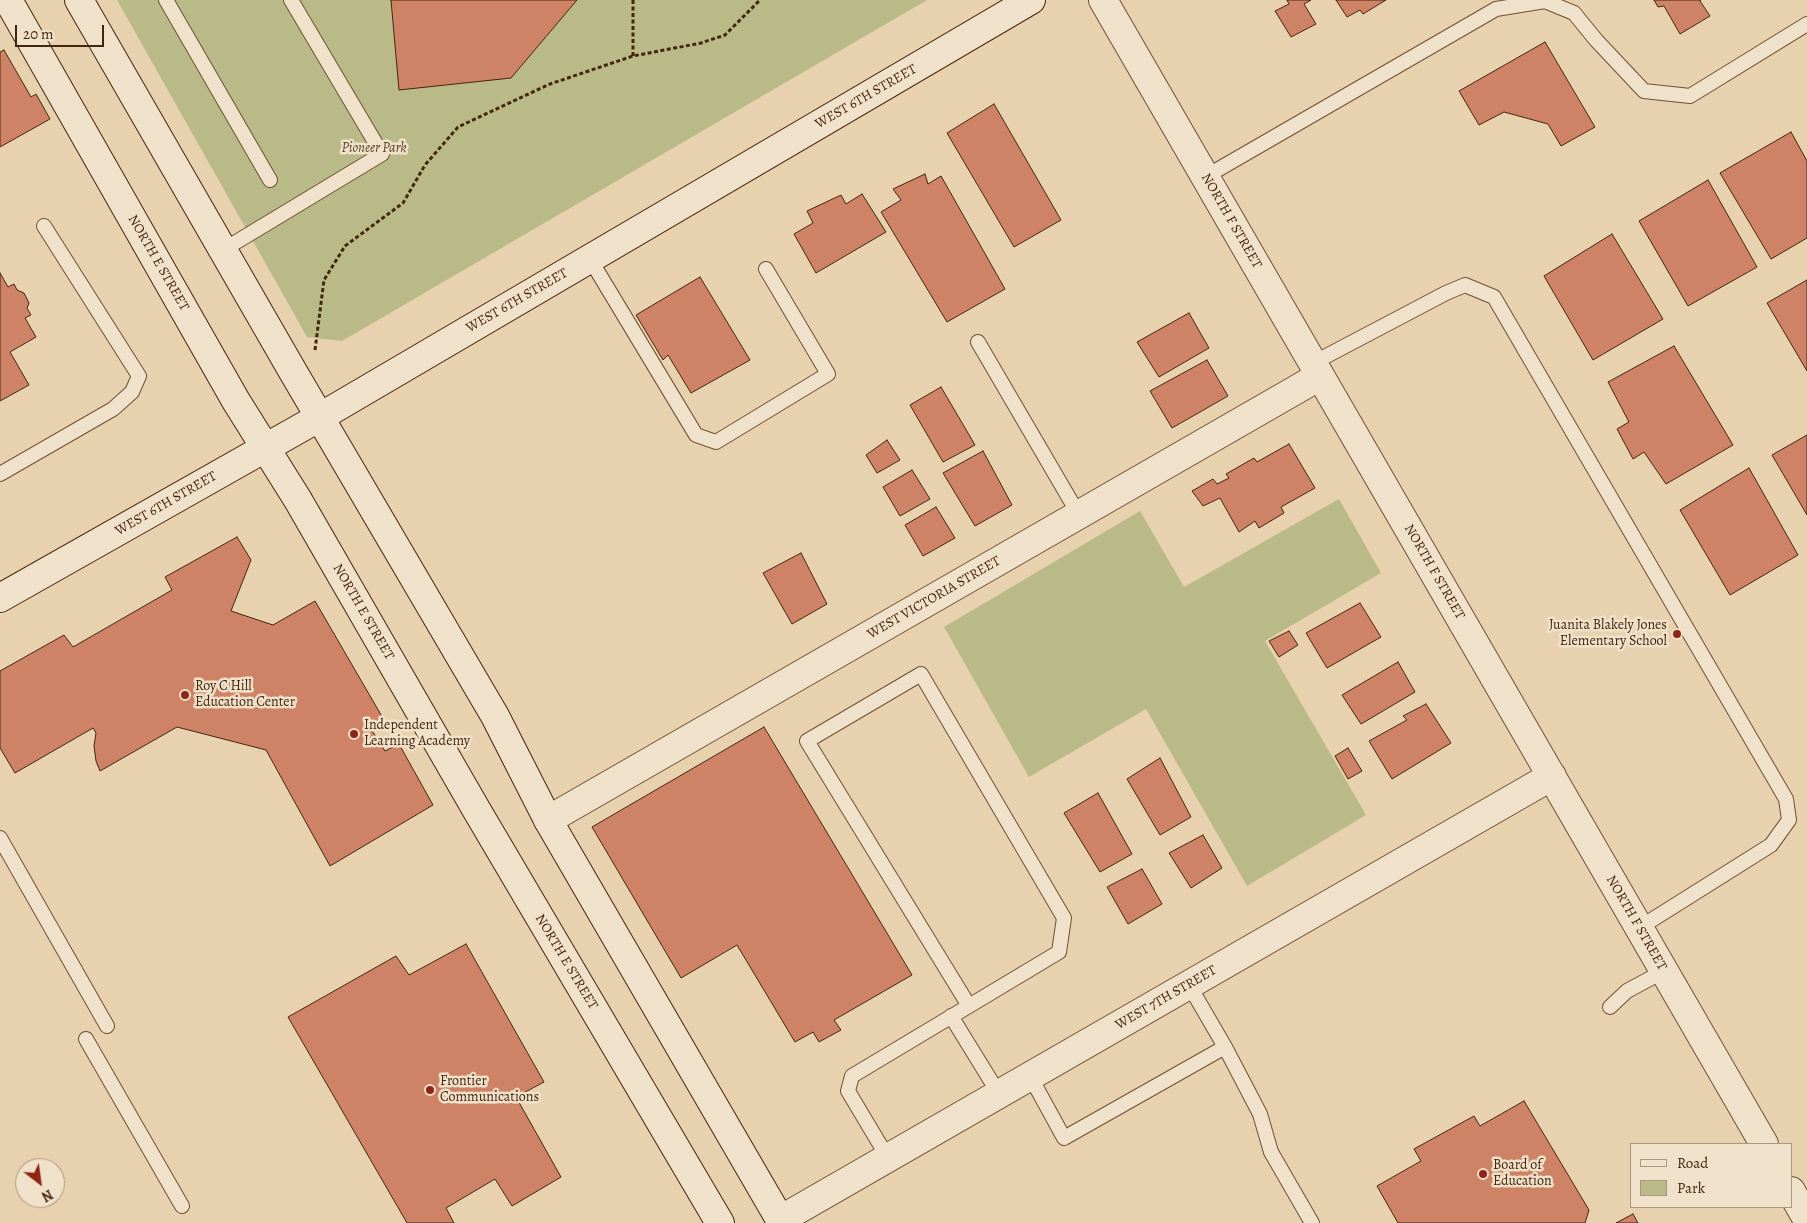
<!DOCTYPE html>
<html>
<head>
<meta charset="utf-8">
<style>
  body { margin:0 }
  #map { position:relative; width:1807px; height:1223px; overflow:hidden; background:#e8d1ae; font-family:Alegreya,serif }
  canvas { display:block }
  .legend { position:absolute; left:1630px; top:1143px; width:162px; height:65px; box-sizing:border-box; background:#f0e1ca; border:1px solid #ab967e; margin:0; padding:6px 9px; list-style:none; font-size:15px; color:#44260c }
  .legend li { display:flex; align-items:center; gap:10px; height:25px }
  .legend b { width:25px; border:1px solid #ab967e }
  .north { position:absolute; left:15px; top:1158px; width:50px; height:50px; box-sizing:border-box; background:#f0e1ca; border:1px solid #ab967e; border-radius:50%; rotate:150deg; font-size:14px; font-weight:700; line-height:20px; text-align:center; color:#44260c }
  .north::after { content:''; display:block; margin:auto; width:18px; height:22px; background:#8f2418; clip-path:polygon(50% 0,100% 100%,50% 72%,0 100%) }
  .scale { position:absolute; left:15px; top:25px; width:89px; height:22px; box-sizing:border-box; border:2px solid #44260c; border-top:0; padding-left:6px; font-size:15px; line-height:18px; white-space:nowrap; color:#44260c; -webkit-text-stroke:4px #f0e1ca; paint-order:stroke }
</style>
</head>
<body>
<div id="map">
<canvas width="1807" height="1223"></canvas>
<ul class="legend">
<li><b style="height:6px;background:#f0e1ca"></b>Road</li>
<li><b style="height:14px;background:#baba88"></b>Park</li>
</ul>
<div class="north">N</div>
<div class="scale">20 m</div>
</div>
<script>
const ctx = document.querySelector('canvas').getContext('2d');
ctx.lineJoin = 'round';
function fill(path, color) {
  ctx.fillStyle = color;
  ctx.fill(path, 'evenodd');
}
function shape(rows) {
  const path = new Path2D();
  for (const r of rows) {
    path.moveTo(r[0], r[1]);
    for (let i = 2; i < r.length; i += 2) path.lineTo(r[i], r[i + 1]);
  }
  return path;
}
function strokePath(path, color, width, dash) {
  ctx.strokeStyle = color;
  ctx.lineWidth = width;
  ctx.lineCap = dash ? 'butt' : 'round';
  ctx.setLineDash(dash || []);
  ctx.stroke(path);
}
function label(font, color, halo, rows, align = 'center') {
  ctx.font = font + ' Alegreya,serif';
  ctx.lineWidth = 5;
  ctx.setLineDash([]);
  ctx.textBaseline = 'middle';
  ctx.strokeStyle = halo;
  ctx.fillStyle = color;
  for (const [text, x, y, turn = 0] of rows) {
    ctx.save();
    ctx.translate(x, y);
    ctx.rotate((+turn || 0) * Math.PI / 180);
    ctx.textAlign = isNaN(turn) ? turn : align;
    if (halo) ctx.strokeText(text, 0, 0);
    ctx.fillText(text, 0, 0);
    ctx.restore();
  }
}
const green = shape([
  [117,0,927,0,342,341,307,337],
  [1339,499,1381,573,1265,641,1366,815,1247,886,1146,709,1029,777,944,627,1140,511,1184,587]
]);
const building = shape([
  [391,0,577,0,511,78,399,90,391,0],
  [1287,0,1311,0,1304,4,1316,24,1291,37,1275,11,1289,4,1287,0],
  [1336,0,1386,0,1363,14,1360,10,1347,17,1336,0],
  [1654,0,1701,0,1700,1,1710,16,1680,34,1664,6,1658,7,1654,0],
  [1545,42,1595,127,1561,146,1548,124,1504,112,1479,125,1459,91,1545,42],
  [4,50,31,97,36,94,50,119,0,147,0,52,4,50],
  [994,104,1061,220,1014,247,947,133,994,104],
  [1791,132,1807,161,1807,238,1771,259,1720,173,1791,132],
  [925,174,928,184,941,176,1005,289,947,322,881,212,901,200,893,189,925,174],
  [1708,180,1757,267,1688,306,1639,221,1708,180],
  [862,194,886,232,816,273,794,234,813,223,807,211,841,195,846,204,862,194],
  [1612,234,1663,319,1593,360,1544,276,1612,234],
  [0,273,8,287,14,284,17,290,24,293,29,303,27,308,31,315,25,318,36,337,10,352,29,385,0,401,0,273],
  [700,277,750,360,691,393,668,355,663,360,636,315,700,277],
  [1807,280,1807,371,1767,303,1807,280],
  [1189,313,1209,348,1159,377,1137,342,1189,313],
  [1674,346,1733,445,1666,484,1644,452,1633,459,1617,429,1629,422,1608,382,1674,346],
  [1207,360,1228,396,1172,428,1150,391,1207,360],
  [941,387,975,445,943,462,910,405,941,387],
  [1807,435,1807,515,1772,455,1807,435],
  [887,440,900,460,877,473,866,455,887,440],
  [1289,444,1315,488,1281,507,1284,513,1259,528,1255,521,1239,532,1220,498,1203,506,1192,491,1213,479,1217,484,1229,478,1226,474,1254,458,1257,462,1289,444],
  [983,451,1012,505,975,526,943,473,983,451],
  [1749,468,1798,555,1730,595,1680,510,1749,468],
  [912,470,930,499,900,516,883,487,912,470],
  [936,507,955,538,923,556,905,525,936,507],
  [237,537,251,560,231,611,273,625,315,601,384,720,371,729,385,751,399,744,433,805,330,866,266,750,177,727,100,771,96,761,94,746,96,733,93,728,15,773,0,748,0,671,64,635,73,647,172,590,165,577,237,537],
  [801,553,827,604,792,624,763,573,801,553],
  [1360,603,1381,637,1327,668,1306,633,1360,603],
  [1289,631,1298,645,1279,657,1269,641,1289,631],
  [1398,662,1415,692,1361,724,1342,695,1398,662],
  [1426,704,1451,743,1392,779,1369,741,1407,720,1403,716,1426,704],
  [764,727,912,975,834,1020,841,1030,819,1042,813,1032,795,1042,737,945,681,978,592,827,764,727],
  [1348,748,1362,771,1348,779,1335,756,1348,748],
  [1160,758,1191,817,1160,835,1127,779,1160,758],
  [1098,793,1132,854,1100,872,1064,813,1098,793],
  [1203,835,1222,868,1191,888,1169,853,1203,835],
  [1142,869,1162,904,1128,924,1107,887,1142,869],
  [466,944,544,1082,516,1097,561,1177,512,1206,495,1179,446,1208,454,1223,407,1223,288,1017,396,956,409,975,466,944],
  [1524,1101,1589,1210,1585,1223,1398,1223,1377,1186,1421,1161,1414,1149,1474,1116,1480,1126,1524,1101],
  [1633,1214,1638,1223,1616,1223,1633,1214]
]);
const path = shape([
  [633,0,633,56],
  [315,350,324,280,345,246,403,203,425,165,458,127,550,84,633,56,701,43,725,35,760,0]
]);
const lane = shape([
  [166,0,270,180],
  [1205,177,1496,9,1545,1,1574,13,1596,40,1644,91,1690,96,1807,24],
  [223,250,382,154,291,0],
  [590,259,696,435,716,442,828,374,766,269],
  [978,342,1079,515],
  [1313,363,1446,293,1465,285,1494,297,1786,799,1789,820,1771,845,1639,928],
  [0,474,113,409,132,392,139,376,44,226],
  [0,838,107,1026],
  [1189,985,1225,1047,1260,1114,1271,1152,1312,1223],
  [1610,1007,1627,991,1664,971],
  [951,1016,999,1094],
  [86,1039,182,1206],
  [1030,1076,1064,1138,1225,1047],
  [888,1158,848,1091,852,1076,1059,952,1064,918,921,674,807,741,969,1006]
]);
const street = shape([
  [1103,0,1764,1144],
  [548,820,1320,376],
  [1791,1191,1807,1219],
  [780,1220,1552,776]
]);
const secondary = shape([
  [8,0,236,401,298,500,476,809,720,1223],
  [79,0,292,370,495,716,548,820,782,1223],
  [0,598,320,417,1031,0]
]);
const markers = [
  [1677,634,5,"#8f2418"],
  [185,695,5,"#8f2418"],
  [354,734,5,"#8f2418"],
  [430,1090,5,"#8f2418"],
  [1483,1174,5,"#8f2418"]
];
const streetNames = [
  ["WEST 6TH STREET",866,97,-30],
  ["NORTH F STREET",1231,221,60],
  ["NORTH E STREET",158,263,60],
  ["WEST 6TH STREET",517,301,-30],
  ["WEST 6TH STREET",166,504,-30],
  ["NORTH F STREET",1434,572,60],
  ["WEST VICTORIA STREET",934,598,-30],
  ["NORTH E STREET",363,612,60],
  ["NORTH F STREET",1636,923,60],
  ["NORTH E STREET",566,962,59],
  ["WEST 7TH STREET",1166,998,-30]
];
const parkNames = [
  ["Pioneer Park",374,149]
];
const poiNames = [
  ["Juanita Blakely Jones",1667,626,"right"],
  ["Elementary School",1667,642,"right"],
  ["Roy C Hill",195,687],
  ["Education Center",195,703],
  ["Independent",364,726],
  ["Learning Academy",364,742],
  ["Frontier",440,1082],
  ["Communications",440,1098],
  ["Board of",1493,1166],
  ["Education",1493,1182]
];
fill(green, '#baba88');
fill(building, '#ce8366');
strokePath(building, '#44260c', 1);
strokePath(lane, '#6d5134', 16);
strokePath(street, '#6d5134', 30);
strokePath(secondary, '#44260c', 30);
strokePath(path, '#44260c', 3, [4, 2.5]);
strokePath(lane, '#f0e1ca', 14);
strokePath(street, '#f0e1ca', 28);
strokePath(secondary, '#f0e1ca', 28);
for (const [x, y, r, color] of markers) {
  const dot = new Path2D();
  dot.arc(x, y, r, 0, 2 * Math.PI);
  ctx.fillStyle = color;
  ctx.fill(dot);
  strokePath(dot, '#f0e1ca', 2);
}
label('14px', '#44260c', '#f0e1ca', streetNames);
label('italic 14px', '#5c4425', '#f0e1ca', parkNames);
label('14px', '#44260c', '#f0e1ca', poiNames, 'left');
</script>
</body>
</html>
